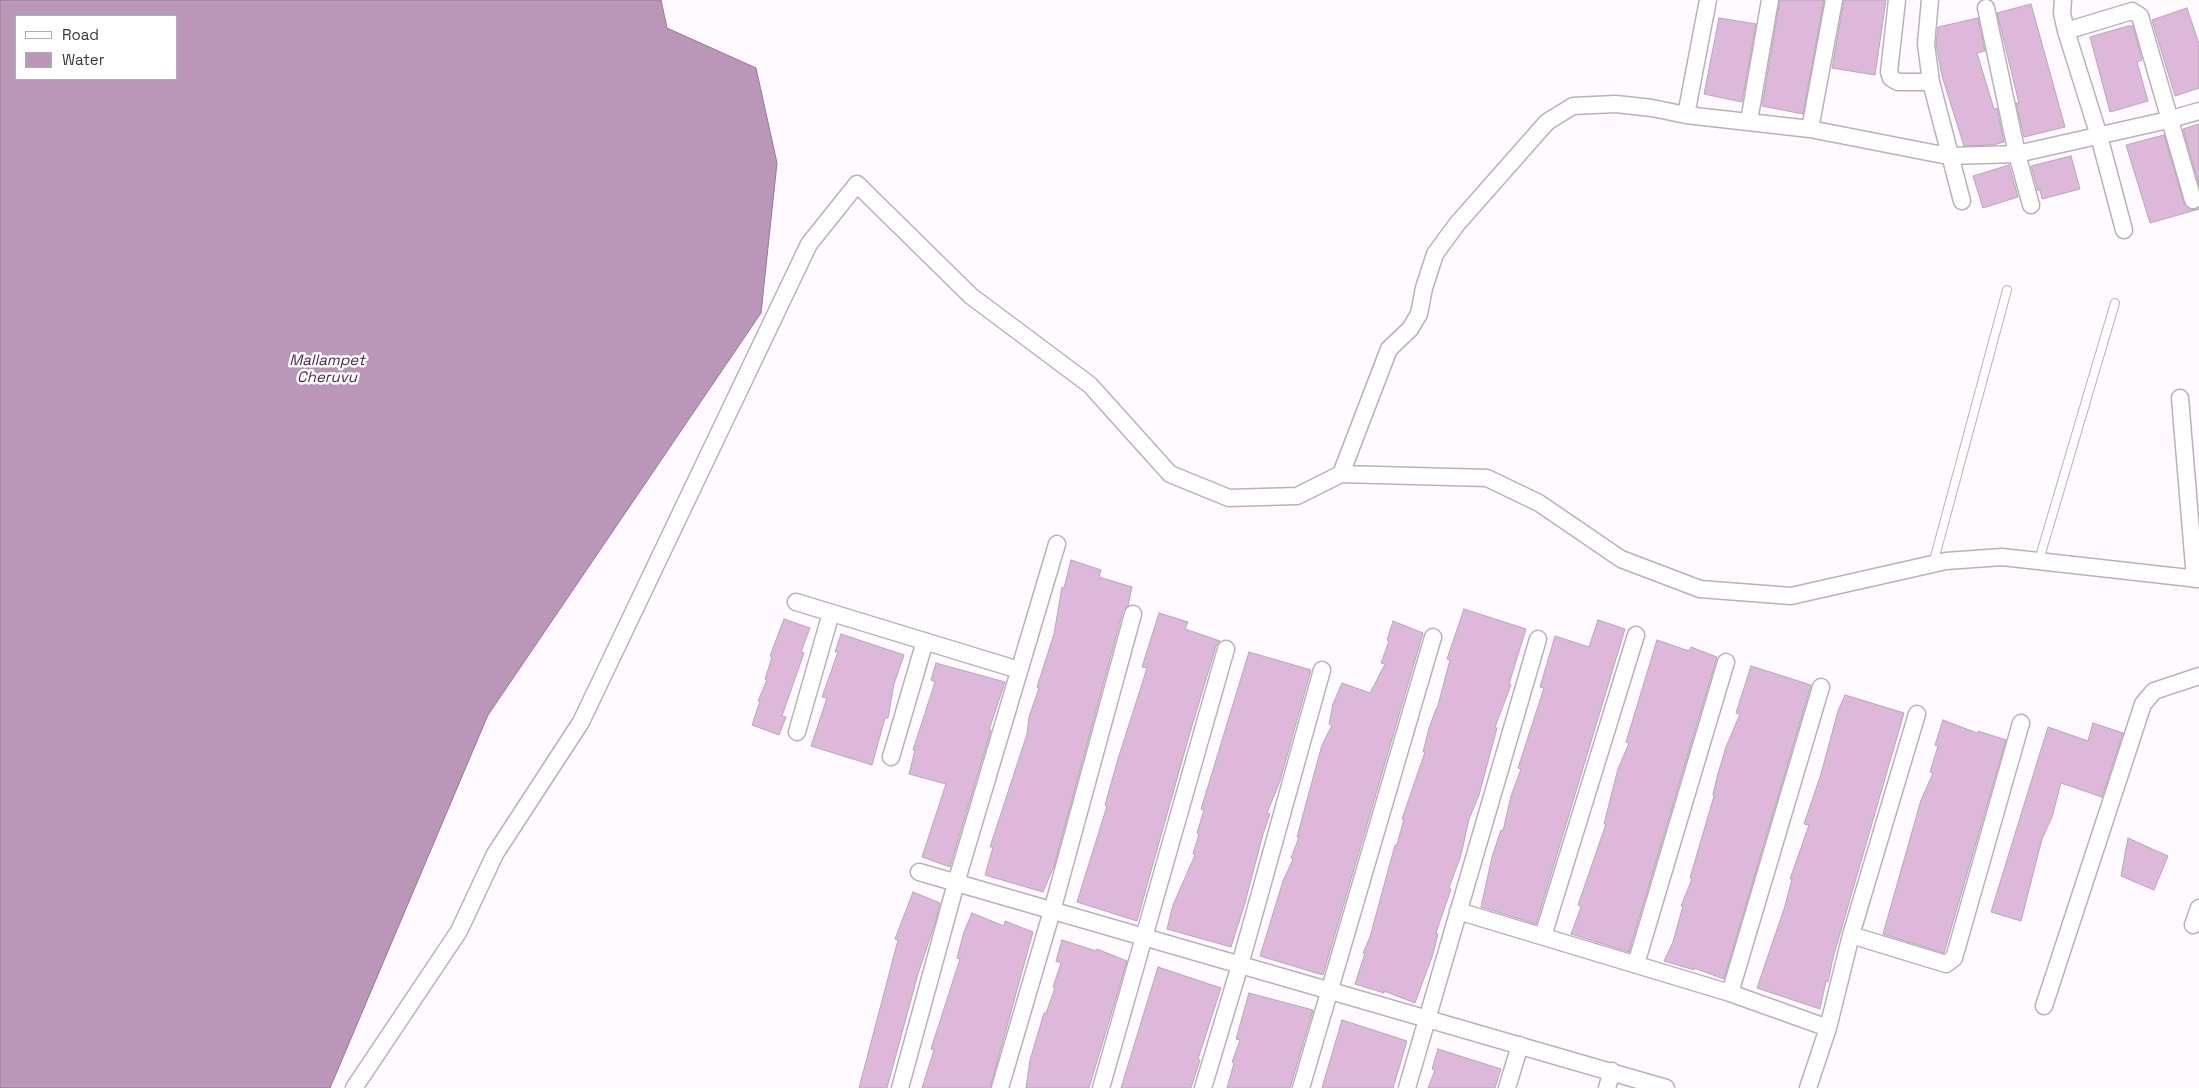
<!DOCTYPE html>
<html>
<head>
<meta charset="utf-8">
<style>
  body { margin:0 }
  #map { position:relative; width:2199px; height:1088px; overflow:hidden; background:#fffaff; font-family:"Space Grotesk",sans-serif }
  canvas { display:block }
  .legend { position:absolute; left:15px; top:15px; width:162px; height:65px; box-sizing:border-box; background:#fff; border:1px solid #b0aeb0; margin:0; padding:6px 9px; list-style:none; font-size:15px; color:#3a353a }
  .legend li { display:flex; align-items:center; gap:10px; height:25px }
  .legend b { width:25px; border:1px solid #b0aeb0 }
</style>
</head>
<body>
<div id="map">
<canvas width="2199" height="1088"></canvas>
<ul class="legend">
<li><b style="height:6px;background:#fff"></b>Road</li>
<li><b style="height:14px;background:#ba96b9"></b>Water</li>
</ul>
</div>
<script>
const ctx = document.querySelector('canvas').getContext('2d');
ctx.lineJoin = 'round';
function fill(path, color) {
  ctx.fillStyle = color;
  ctx.fill(path, 'evenodd');
}
function shape(rows) {
  const path = new Path2D();
  for (const r of rows) {
    path.moveTo(r[0], r[1]);
    for (let i = 2; i < r.length; i += 2) path.lineTo(r[i], r[i + 1]);
  }
  return path;
}
function strokePath(path, color, width, dash) {
  ctx.strokeStyle = color;
  ctx.lineWidth = width;
  ctx.lineCap = dash ? 'butt' : 'round';
  ctx.setLineDash(dash || []);
  ctx.stroke(path);
}
function label(font, color, halo, rows, align = 'center') {
  ctx.font = font + ' "Space Grotesk",sans-serif';
  ctx.lineWidth = 5;
  ctx.setLineDash([]);
  ctx.textBaseline = 'middle';
  ctx.strokeStyle = halo;
  ctx.fillStyle = color;
  for (const [text, x, y, turn = 0] of rows) {
    ctx.save();
    ctx.translate(x, y);
    ctx.rotate((+turn || 0) * Math.PI / 180);
    ctx.textAlign = isNaN(turn) ? turn : align;
    if (halo) ctx.strokeText(text, 0, 0);
    ctx.fillText(text, 0, 0);
    ctx.restore();
  }
}
const water = shape([
  [0,0,661,0,667,28,756,68,777,163,761,313,488,715,330,1088,0,1088,0,0],
  [16,16,176,16,176,79,16,79,16,16]
]);
const building = shape([
  [1780,0,1824,0,1803,114,1762,106,1780,0],
  [1844,0,1886,0,1875,75,1832,68,1844,0],
  [2031,4,2065,127,2024,137,2016,103,2019,103,1997,13,2031,4],
  [2187,8,2199,44,2199,88,2175,96,2152,20,2187,8],
  [1719,18,1756,24,1742,102,1704,94,1719,18],
  [1978,18,1985,51,1977,53,1994,109,1997,108,2004,142,1993,145,1964,146,1942,76,1936,44,1938,27,1978,18],
  [2128,26,2133,26,2142,60,2137,62,2148,101,2110,112,2090,37,2128,26],
  [2199,124,2199,185,2183,129,2199,124],
  [2164,135,2184,203,2190,210,2199,209,2150,223,2126,145,2164,135],
  [2071,156,2080,189,2042,199,2040,190,2038,191,2031,166,2071,156],
  [2009,165,2018,197,1983,208,1973,176,2009,165],
  [1071,560,1101,570,1099,577,1132,587,1128,606,1123,611,1054,866,1043,892,985,875,993,847,990,847,1027,734,1029,717,1039,688,1037,687,1054,634,1062,587,1064,588,1071,560],
  [1464,609,1526,629,1509,684,1511,685,1495,727,1497,728,1479,795,1469,819,1461,855,1449,888,1451,889,1436,933,1438,934,1433,954,1415,1003,1384,991,1384,993,1355,984,1365,953,1363,953,1370,937,1395,845,1397,845,1404,819,1402,819,1425,752,1423,752,1429,728,1436,709,1437,709,1450,660,1447,659,1464,609],
  [1159,613,1188,622,1185,629,1220,641,1216,646,1189,736,1137,921,1077,902,1107,806,1105,805,1118,759,1147,668,1142,667,1159,613],
  [784,619,810,628,801,652,804,653,782,716,786,717,779,735,752,725,760,701,758,701,767,680,765,679,772,657,770,656,784,619],
  [1598,620,1625,629,1536,924,1481,907,1492,857,1501,830,1503,831,1511,796,1521,769,1518,768,1544,688,1540,687,1555,636,1589,647,1598,620],
  [1393,621,1423,633,1323,975,1260,956,1283,881,1293,859,1291,858,1299,837,1297,837,1322,745,1332,725,1329,724,1333,704,1342,683,1370,693,1385,664,1381,663,1389,641,1387,640,1393,621],
  [841,634,904,655,894,684,888,718,885,718,872,765,811,746,827,698,822,697,838,652,835,652,841,634],
  [1657,640,1689,651,1691,647,1717,657,1629,952,1571,934,1581,907,1578,905,1606,824,1604,824,1618,769,1629,743,1626,742,1657,640],
  [1249,652,1311,670,1280,781,1267,813,1270,814,1263,834,1245,903,1231,947,1167,929,1173,905,1195,855,1193,854,1199,834,1197,833,1204,810,1201,809,1249,652],
  [936,663,1005,682,989,730,991,730,950,867,922,857,946,784,909,774,915,750,913,750,935,682,931,680,936,663],
  [1751,666,1811,685,1724,979,1694,968,1694,970,1664,961,1673,942,1683,906,1681,906,1692,879,1690,878,1714,796,1713,795,1717,777,1726,747,1740,714,1736,713,1751,666],
  [1845,695,1904,713,1833,958,1828,982,1826,981,1820,1009,1757,988,1785,906,1792,879,1790,879,1809,825,1804,824,1821,774,1838,711,1845,695],
  [1943,720,1977,733,1978,731,2006,740,1944,953,1883,934,1921,800,1933,773,1930,772,1938,746,1935,745,1943,720],
  [2093,723,2123,733,2102,797,2061,783,2052,817,2042,839,2021,921,1991,912,2048,727,2088,741,2093,723],
  [2128,838,2168,856,2154,890,2121,876,2128,838],
  [913,892,940,903,935,923,918,974,887,1088,859,1088,898,940,895,939,913,892],
  [972,913,1004,926,1005,921,1033,932,990,1088,922,1088,934,1050,931,1049,960,959,957,958,964,932,972,913],
  [1062,940,1096,951,1097,949,1127,961,1089,1088,1026,1088,1030,1060,1044,1013,1046,1013,1055,988,1053,987,1061,963,1056,961,1062,940],
  [1158,967,1221,988,1198,1059,1200,1060,1191,1088,1121,1088,1158,967],
  [1249,993,1313,1010,1290,1088,1227,1088,1234,1063,1232,1062,1240,1040,1236,1039,1249,993],
  [1342,1020,1407,1041,1393,1088,1322,1088,1342,1020],
  [1438,1049,1501,1069,1495,1088,1428,1088,1435,1070,1432,1069,1438,1049]
]);
const service = shape([
  [2039,560,2115,303],
  [1933,564,2007,290]
]);
const minor = shape([
  [1897,0,1889,72,1891,78,1898,82,1931,82],
  [1930,0,1926,44,1931,82,1962,201],
  [2063,0,2062,13,2066,31,2099,136,2124,230],
  [1986,8,2017,154,2031,205],
  [2066,31,2132,11,2140,16,2193,200],
  [1686,115,1708,0],
  [1749,121,1770,0],
  [1810,129,1834,0],
  [2180,398,2195,579],
  [1341,474,1389,349,1410,329,1419,314,1424,288,1435,254,1457,224,1547,122,1573,106,1616,104,1652,108,1686,115,1810,129,1948,156,2017,154,2168,120,2199,111],
  [796,602,1019,670],
  [797,732,831,613],
  [891,757,925,641],
  [919,872,1666,1088],
  [1458,911,1730,993,1828,1028],
  [2193,925,2199,908],
  [1851,935,1946,964,1954,958,2021,723],
  [1543,936,1636,635],
  [1636,964,1726,662],
  [1730,993,1821,687],
  [2044,1006,2143,704,2154,691,2199,676],
  [354,1088,459,931,495,854,581,722,809,244,857,184,971,296,1090,385,1170,474,1229,498,1297,496,1341,474,1487,478,1539,503,1621,559,1700,589,1791,596,1946,561,2002,557,2199,579],
  [900,1088,956,883,1057,544],
  [1000,1088,1052,911,1133,614],
  [1101,1088,1226,649],
  [1203,1088,1240,965,1322,670],
  [1301,1088,1433,637],
  [1407,1088,1538,639],
  [1507,1088,1520,1045],
  [1607,1088,1612,1071],
  [1808,1088,1828,1028,1851,935,1917,714]
]);
const waterNames = [
  ["Mallampet",327,361],
  ["Cheruvu",327,378]
];
fill(water, '#ba96b9');
strokePath(water, '#947993', 1);
fill(building, '#ddb8db');
strokePath(building, '#b4a9b4', 1);
strokePath(service, '#bbb0ba', 10);
strokePath(minor, '#bbb0ba', 19);
strokePath(service, '#fff', 8);
strokePath(minor, '#fff', 16);
label('italic 15px', '#502350', '#fff', waterNames);
</script>
</body>
</html>
